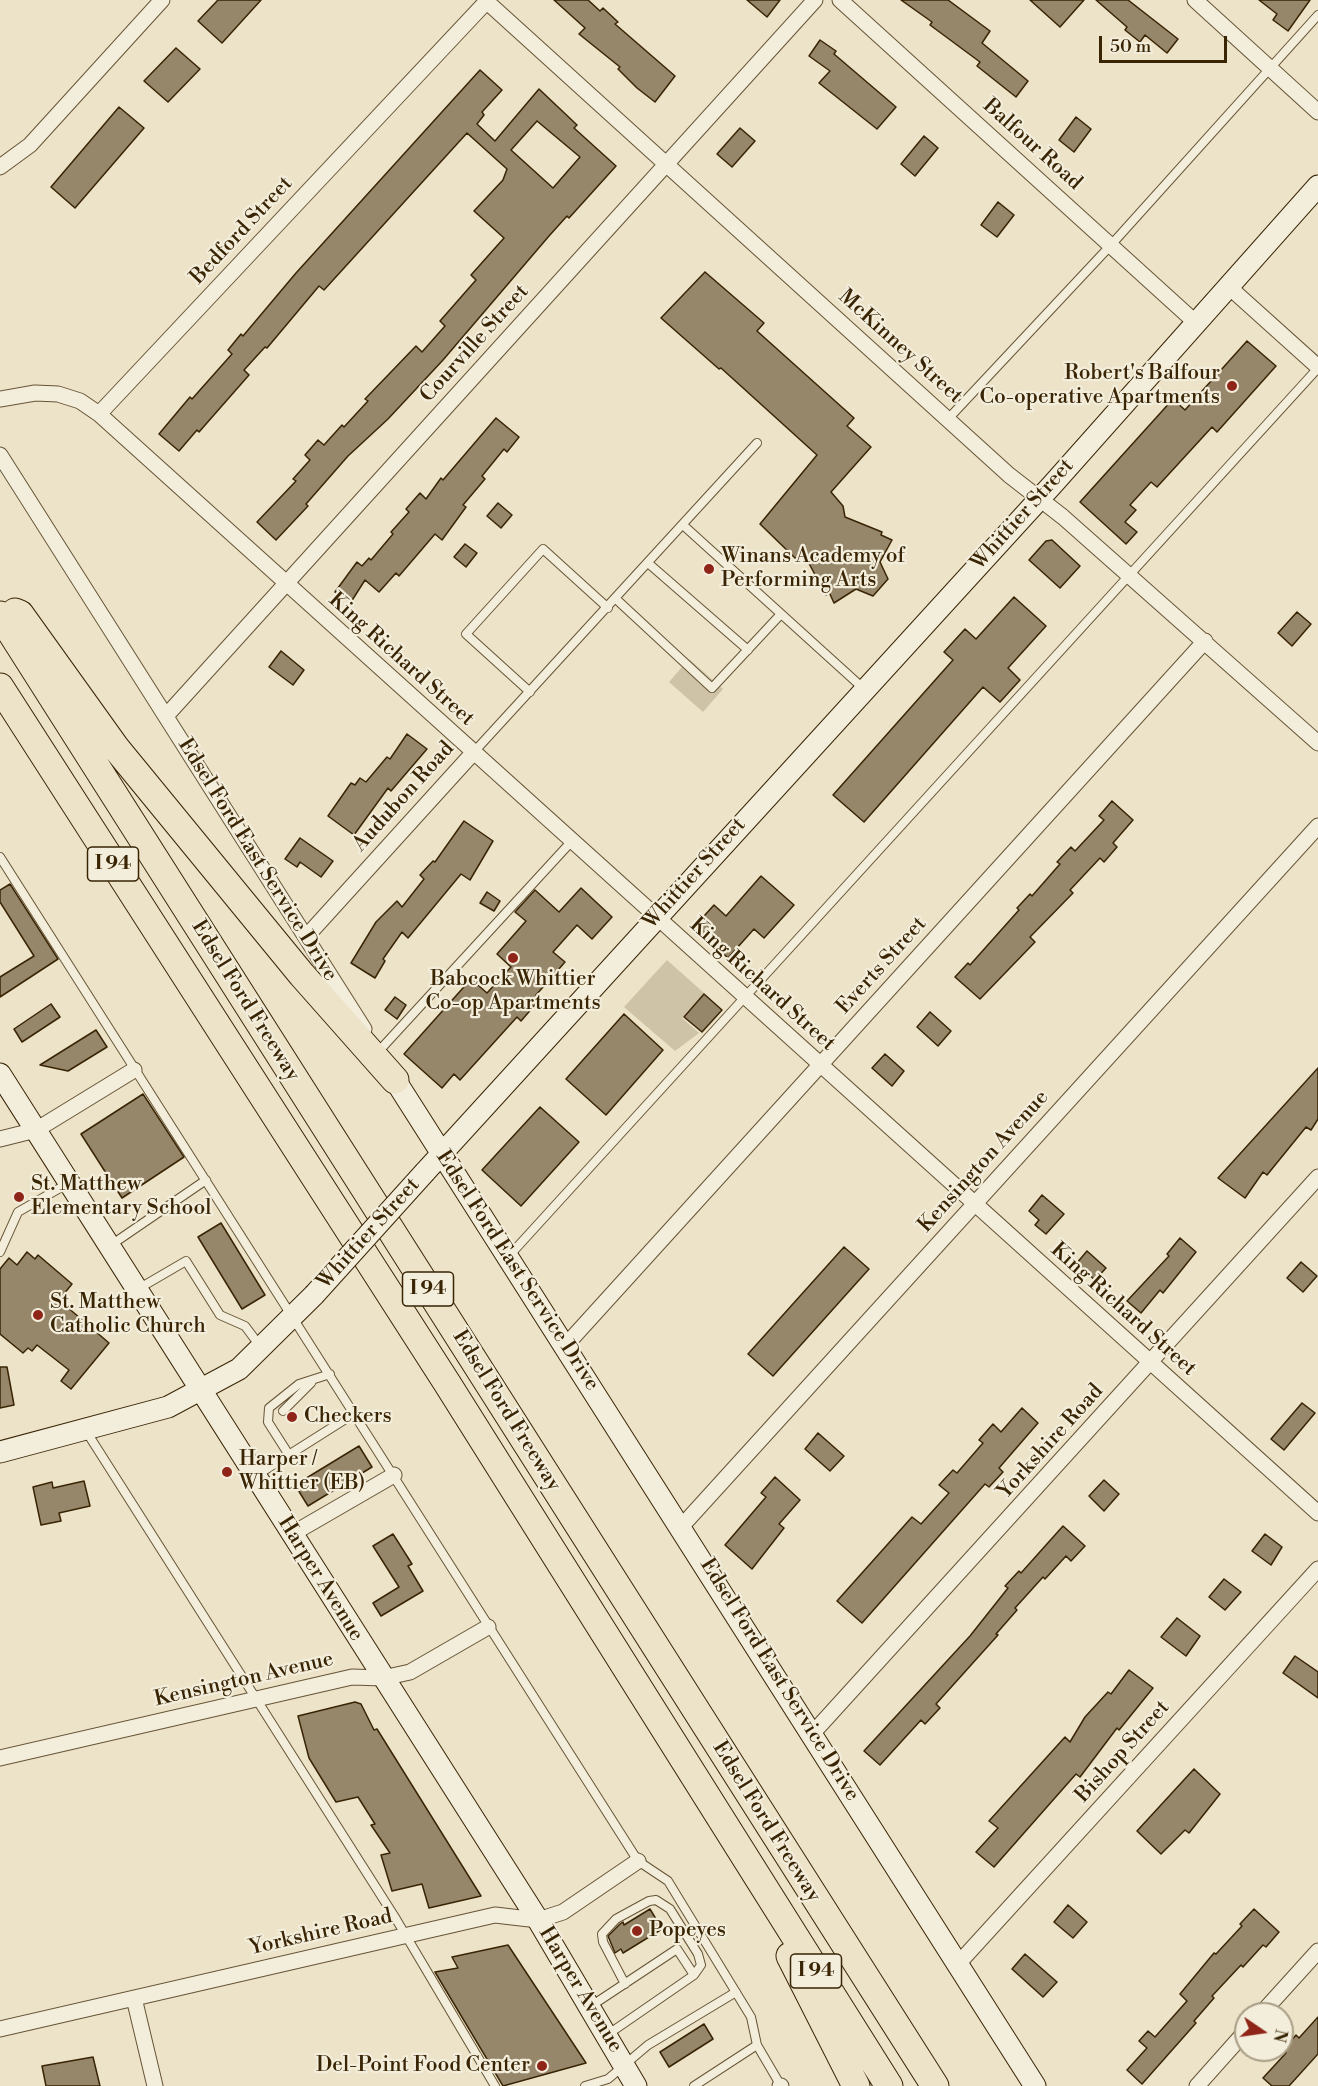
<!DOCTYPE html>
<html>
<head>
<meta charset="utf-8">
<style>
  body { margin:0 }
  #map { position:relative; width:1318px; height:2086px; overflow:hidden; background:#ece3c8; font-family:"Libre Bodoni",serif }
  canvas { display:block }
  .north { position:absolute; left:1234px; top:2002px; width:60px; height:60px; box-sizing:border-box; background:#f3eddb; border:2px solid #a99d85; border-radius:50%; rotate:103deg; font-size:16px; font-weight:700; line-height:24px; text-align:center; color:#392404 }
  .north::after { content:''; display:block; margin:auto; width:21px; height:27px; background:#8f2418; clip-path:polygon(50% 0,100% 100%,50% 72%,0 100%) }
  .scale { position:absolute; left:1099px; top:36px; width:128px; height:27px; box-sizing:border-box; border:3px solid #392404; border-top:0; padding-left:8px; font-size:18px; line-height:21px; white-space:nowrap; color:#392404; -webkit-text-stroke:4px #f3eddb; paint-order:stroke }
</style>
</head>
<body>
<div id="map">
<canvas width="1318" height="2086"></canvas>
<div class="north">N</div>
<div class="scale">50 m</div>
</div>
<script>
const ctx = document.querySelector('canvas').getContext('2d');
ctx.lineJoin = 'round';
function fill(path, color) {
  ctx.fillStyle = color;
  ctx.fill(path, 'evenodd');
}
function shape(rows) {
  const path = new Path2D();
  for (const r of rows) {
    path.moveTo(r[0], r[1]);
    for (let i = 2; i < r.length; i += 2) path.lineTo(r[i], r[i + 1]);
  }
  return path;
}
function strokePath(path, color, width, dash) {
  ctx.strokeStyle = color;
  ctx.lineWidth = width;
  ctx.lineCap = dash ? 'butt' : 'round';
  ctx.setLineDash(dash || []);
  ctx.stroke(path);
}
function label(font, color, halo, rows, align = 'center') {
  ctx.font = font + ' "Libre Bodoni",serif';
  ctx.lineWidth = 4.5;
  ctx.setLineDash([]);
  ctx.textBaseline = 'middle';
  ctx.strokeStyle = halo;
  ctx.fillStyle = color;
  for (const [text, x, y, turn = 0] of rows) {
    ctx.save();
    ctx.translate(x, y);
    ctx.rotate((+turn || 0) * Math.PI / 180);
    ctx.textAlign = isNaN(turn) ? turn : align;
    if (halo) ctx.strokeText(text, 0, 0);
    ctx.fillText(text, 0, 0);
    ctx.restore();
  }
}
const green = shape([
  [689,659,723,689,703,712,669,682],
  [667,960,704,993,682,1018,699,1033,675,1051,624,1007]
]);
const building = shape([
  [218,0,261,0,222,43,198,21,218,0],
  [554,0,588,0,600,11,603,8,618,22,615,24,675,76,655,102,637,88,618,69,620,67,579,34,585,28,554,0],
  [747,0,780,0,767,17,747,0],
  [901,0,948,0,990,31,982,43,1028,81,1016,97,977,66,980,62,930,25,932,22,901,0],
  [1030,0,1084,0,1060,27,1030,0],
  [1096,0,1128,0,1178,39,1167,53,1145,35,1140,42,1125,30,1127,27,1096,0],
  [1259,0,1310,0,1288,31,1273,20,1277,14,1259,0],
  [820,40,836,51,834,54,896,107,877,129,819,83,830,71,809,56,820,40],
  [176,48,200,69,168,102,144,81,176,48],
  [480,70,502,90,482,112,484,115,477,124,495,141,539,89,577,125,574,128,616,166,569,218,567,216,549,236,443,360,388,419,348,456,306,504,308,506,276,540,257,522,296,481,293,479,310,460,305,455,318,440,324,445,342,425,344,427,368,401,365,399,416,346,422,352,445,326,440,321,476,280,471,275,504,238,474,211,503,180,507,169,467,133,324,290,319,286,267,348,265,347,244,370,249,375,199,432,197,430,179,451,159,434,190,397,192,399,232,354,228,350,241,334,243,336,296,273,480,70],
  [537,121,580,157,553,188,511,150,537,121],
  [119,107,144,128,75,208,51,187,119,107],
  [1076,117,1091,129,1074,152,1059,140,1076,117],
  [740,128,755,141,732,167,717,154,740,128],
  [924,136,938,148,915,176,901,164,924,136],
  [998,202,1014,215,997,237,981,225,998,202],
  [705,272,764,323,757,331,854,418,847,426,871,447,831,492,843,506,845,517,882,532,881,535,892,540,880,562,888,579,873,596,856,589,834,603,829,592,826,595,806,558,795,558,760,524,817,455,721,368,719,369,661,318,705,272],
  [1247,341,1276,366,1217,432,1212,427,1157,487,1151,482,1130,505,1136,510,1125,522,1137,532,1126,544,1080,502,1173,399,1185,410,1247,341],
  [496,418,519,437,507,452,504,449,482,476,485,479,463,505,466,507,442,540,435,534,399,576,396,573,379,592,365,580,351,602,335,592,357,562,362,566,369,558,371,560,393,534,391,532,409,512,406,509,420,493,426,499,441,478,443,480,496,418],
  [498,503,512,515,501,528,487,516,498,503],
  [1052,540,1080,566,1060,588,1029,560,1046,541,1052,540],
  [465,544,477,553,466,567,454,557,465,544],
  [1014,597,1046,626,1008,668,1020,680,1000,702,983,687,864,822,833,795,953,660,944,652,965,629,976,639,1014,597],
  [1297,612,1311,624,1292,646,1278,633,1297,612],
  [281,651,304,670,293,685,269,667,281,651],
  [407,734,427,749,391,791,388,788,354,835,328,816,351,783,355,785,360,778,366,782,387,757,390,759,407,734],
  [1112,801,1133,820,1113,843,1117,847,1104,862,1100,858,1070,890,1073,893,1030,937,1035,942,980,999,955,977,968,963,970,965,1019,910,1017,908,1030,894,1032,896,1060,864,1057,862,1071,847,1075,851,1104,820,1099,816,1112,801],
  [464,821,493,841,470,880,461,874,408,938,402,932,383,959,385,961,375,978,351,963,376,922,397,901,402,907,424,879,420,875,433,861,435,862,464,821],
  [300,838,333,861,321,877,300,862,297,867,285,859,300,838],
  [761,876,794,905,764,938,754,929,728,958,694,927,714,905,726,916,761,876],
  [10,884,58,959,0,997,0,977,34,956,0,902,0,890,10,884],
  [581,888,612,917,592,939,577,925,553,952,565,962,536,995,540,999,521,1021,517,1017,460,1080,454,1074,442,1088,404,1054,471,979,487,993,511,967,497,954,526,921,515,912,535,890,559,912,581,888],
  [487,892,500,901,494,911,480,903,487,892],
  [704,994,722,1010,702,1032,684,1017,704,994],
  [395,997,406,1005,397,1019,385,1010,395,997],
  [51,1004,60,1017,22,1042,14,1029,51,1004],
  [930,1012,951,1031,938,1046,917,1027,930,1012],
  [624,1014,663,1050,606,1115,566,1079,624,1014],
  [96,1030,107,1047,68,1071,40,1065,96,1030],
  [885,1054,904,1071,892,1086,872,1068,885,1054],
  [1318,1068,1318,1119,1311,1130,1306,1127,1267,1175,1263,1172,1245,1198,1218,1178,1318,1068],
  [143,1094,184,1157,122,1198,81,1134,143,1094],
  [540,1107,579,1142,521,1206,482,1170,540,1107],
  [1042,1195,1064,1214,1046,1234,1035,1225,1039,1220,1029,1211,1042,1195],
  [221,1223,265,1295,242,1309,198,1237,221,1223],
  [1180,1238,1196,1252,1163,1293,1160,1290,1141,1313,1127,1301,1169,1256,1167,1254,1180,1238],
  [844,1247,869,1269,773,1376,748,1354,844,1247],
  [1087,1251,1106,1268,1095,1280,1076,1264,1087,1251],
  [27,1252,35,1259,38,1255,72,1284,59,1300,109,1343,71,1389,61,1381,69,1370,37,1345,32,1351,28,1348,23,1353,0,1334,0,1269,9,1258,17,1265,27,1252],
  [1301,1262,1317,1276,1303,1292,1287,1278,1301,1262],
  [0,1367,7,1367,14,1405,0,1408,0,1367],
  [1302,1403,1315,1413,1284,1450,1271,1439,1302,1403],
  [1022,1408,1038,1423,999,1468,1003,1472,989,1487,985,1484,862,1623,837,1601,912,1517,921,1524,949,1493,939,1485,953,1470,957,1473,983,1443,979,1440,993,1424,1001,1432,1022,1408],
  [818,1433,844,1456,830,1471,805,1449,818,1433],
  [359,1446,372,1467,308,1506,295,1485,359,1446],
  [775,1477,800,1500,779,1524,784,1528,752,1569,725,1545,766,1497,761,1493,775,1477],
  [1104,1480,1119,1494,1104,1511,1089,1496,1104,1480],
  [84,1481,90,1506,59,1513,61,1521,41,1525,33,1487,52,1482,53,1488,84,1481],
  [1063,1526,1085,1546,1071,1561,1066,1556,1045,1579,1043,1577,1015,1608,1017,1610,996,1634,998,1635,936,1704,940,1708,925,1724,921,1720,880,1765,864,1751,970,1636,1008,1588,1005,1586,1019,1571,1021,1573,1063,1526],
  [393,1534,412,1564,408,1566,423,1591,381,1616,373,1603,399,1587,373,1546,393,1534],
  [1265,1534,1282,1547,1271,1565,1252,1551,1265,1534],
  [1224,1579,1241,1592,1225,1610,1209,1597,1224,1579],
  [1177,1618,1200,1636,1186,1656,1161,1637,1177,1618],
  [1295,1656,1318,1672,1318,1698,1283,1673,1295,1656],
  [1129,1670,1153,1688,1119,1730,1117,1728,1080,1777,1076,1774,994,1867,976,1852,998,1828,989,1821,1065,1737,1070,1742,1085,1717,1108,1692,1111,1694,1129,1670],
  [355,1702,361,1704,374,1730,377,1729,481,1896,429,1908,422,1884,392,1891,381,1855,390,1853,371,1825,375,1824,358,1797,336,1802,309,1758,298,1716,355,1702],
  [1194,1769,1220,1794,1189,1833,1185,1830,1161,1854,1137,1831,1194,1769],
  [1068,1905,1087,1922,1073,1938,1054,1922,1068,1905],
  [650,1909,662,1929,623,1953,621,1949,615,1953,608,1936,620,1924,623,1922,624,1925,650,1909],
  [1254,1909,1279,1932,1266,1947,1263,1945,1243,1967,1241,1965,1212,1996,1214,1998,1194,2021,1196,2023,1142,2084,1127,2070,1147,2048,1139,2041,1148,2031,1155,2037,1187,2001,1180,1994,1214,1953,1216,1954,1242,1926,1240,1924,1254,1909],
  [508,1945,586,2063,503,2086,435,1972,458,1968,452,1957,508,1945],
  [1025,1954,1057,1982,1043,1997,1012,1969,1025,1954],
  [1318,2017,1318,2054,1289,2086,1272,2086,1263,2078,1286,2053,1283,2050,1296,2035,1299,2038,1318,2017],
  [704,2024,713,2039,669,2067,660,2052,704,2024],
  [93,2057,100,2086,46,2086,42,2066,93,2057]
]);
const lane = shape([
  [948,419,1111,245,1318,15],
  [683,525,864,689],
  [648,563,748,650],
  [616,599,712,688,781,614],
  [530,692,466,634,543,549,608,608],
  [473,753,757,443],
  [0,857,638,1861,668,1881,751,2017,757,2045,781,2086],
  [378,1052,571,842],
  [111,1245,206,1180],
  [0,1252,18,1212,67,1184],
  [509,1256,1318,368],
  [138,1289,186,1261,220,1315,245,1326,260,1346],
  [283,1411,311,1383],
  [86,1431,396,1919,495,2086],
  [289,1455,268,1422,269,1408,299,1384,330,1374],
  [257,1475,355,1413],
  [625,1984,603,1942,602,1934,616,1919,649,1901,656,1900,670,1909,698,1954,701,1965,694,1975],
  [591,2006,677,1949,694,1975,607,2035],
  [585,2086,608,2079,648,2045,736,1992],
  [694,2086,757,2045]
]);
const street = shape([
  [485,0,1009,475,1063,517,1318,743],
  [840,0,1195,322],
  [1195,0,1318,112],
  [0,167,30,145,162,0],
  [1228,286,1318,367],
  [0,399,35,393,58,394,80,401,99,414,1318,1513],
  [99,414,487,1],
  [0,455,364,1029],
  [166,716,815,0],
  [306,937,473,753],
  [0,1139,36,1130,134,1070],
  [566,1345,1205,641],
  [681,1527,1318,826],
  [292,1534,394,1475],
  [812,1734,1318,1177],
  [0,1758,352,1677,383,1678,410,1672,488,1627],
  [958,1964,1318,1569],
  [134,1998,155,2086],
  [1261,2014,1318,1951],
  [0,2029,495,1915,538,1920,563,1912,638,1861],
  [780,2086,781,2086],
  [1197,2086,1246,2031]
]);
const secondary = shape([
  [0,1074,538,1920,636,2086],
  [395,1080,1035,2086],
  [425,1172,1053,484,1318,186],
  [0,1452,168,1407,239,1369,314,1295]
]);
const highway = shape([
  [15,612,20,614,116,748,302,975,395,1080],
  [0,615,935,2086],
  [0,687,447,1383,889,2086],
  [790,1956,856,2086]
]);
const secondaryBridge = shape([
  [314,1295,425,1172]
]);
const markers = [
  [1232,386,6,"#8f2418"],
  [709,569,6,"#8f2418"],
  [513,958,6,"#8f2418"],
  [19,1197,6,"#8f2418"],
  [38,1315,6,"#8f2418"],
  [292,1417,6,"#8f2418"],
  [227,1472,6,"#8f2418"],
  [637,1931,6,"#8f2418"],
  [542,2066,6,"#8f2418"]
];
const shields = [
  [113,864,51],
  [428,1289,51],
  [816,1971,51]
];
const shieldNames = [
  ["I 94",113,864],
  ["I 94",428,1289],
  ["I 94",816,1971]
];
const streetNames = [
  ["Balfour Road",1032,145,42],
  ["Bedford Street",242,231,-47],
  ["Courville Street",475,344,-48],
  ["McKinney Street",900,347,42],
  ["Whittier Street",1023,515,-48],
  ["King Richard Street",401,660,42],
  ["Audubon Road",404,797,-48],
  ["Edsel Ford East Service Drive",257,860,58],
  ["Whittier Street",695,874,-48],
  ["Everts Street",882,966,-48],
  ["King Richard Street",762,985,42],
  ["Edsel Ford Freeway",245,1001,58],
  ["Kensington Avenue",984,1162,-48],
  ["Whittier Street",369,1234,-48],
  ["Edsel Ford East Service Drive",517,1271,57],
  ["King Richard Street",1123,1310,42],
  ["Edsel Ford Freeway",506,1411,58],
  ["Yorkshire Road",1051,1442,-48],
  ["Harper Avenue",320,1579,58],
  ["Kensington Avenue",244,1680,-13],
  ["Edsel Ford East Service Drive",779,1680,58],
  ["Bishop Street",1123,1752,-48],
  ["Edsel Ford Freeway",766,1822,58],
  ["Yorkshire Road",321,1933,-13],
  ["Harper Avenue",580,1990,59]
];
const poiNames = [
  ["Robert's Balfour",1220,374,"right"],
  ["Co-operative Apartments",1220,398,"right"],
  ["Winans Academy of",721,557],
  ["Performing Arts",721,581],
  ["Babcock Whittier",513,980,"center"],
  ["Co-op Apartments",513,1004,"center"],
  ["St. Matthew",31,1185],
  ["Elementary School",31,1209],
  ["St. Matthew",50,1303],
  ["Catholic Church",50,1327],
  ["Checkers",304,1417],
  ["Harper /",239,1460],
  ["Whittier (EB)",239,1484],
  ["Popeyes",649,1931],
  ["Del-Point Food Center",530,2066,"right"]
];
fill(green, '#cec3a7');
fill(building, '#96876a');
strokePath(building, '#392404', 1.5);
strokePath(lane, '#665435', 10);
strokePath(street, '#665435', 17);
strokePath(secondary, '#392404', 23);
strokePath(highway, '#392404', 29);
strokePath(lane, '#f3eddb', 8);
strokePath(street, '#f3eddb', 15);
strokePath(secondary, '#f3eddb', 21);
strokePath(highway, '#ece3c8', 27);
strokePath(secondaryBridge, '#392404', 23, []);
strokePath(secondaryBridge, '#f3eddb', 21);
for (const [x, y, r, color] of markers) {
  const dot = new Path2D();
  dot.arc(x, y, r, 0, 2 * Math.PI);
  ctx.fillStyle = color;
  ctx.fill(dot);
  strokePath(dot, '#f3eddb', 2);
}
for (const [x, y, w] of shields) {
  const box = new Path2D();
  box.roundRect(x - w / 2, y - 17, w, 34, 4.5);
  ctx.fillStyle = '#f3eddb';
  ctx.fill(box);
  strokePath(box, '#392404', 1.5);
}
label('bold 20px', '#392404', null, shieldNames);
label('21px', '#392404', '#f3eddb', streetNames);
label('21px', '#392404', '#f3eddb', poiNames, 'left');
</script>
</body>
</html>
